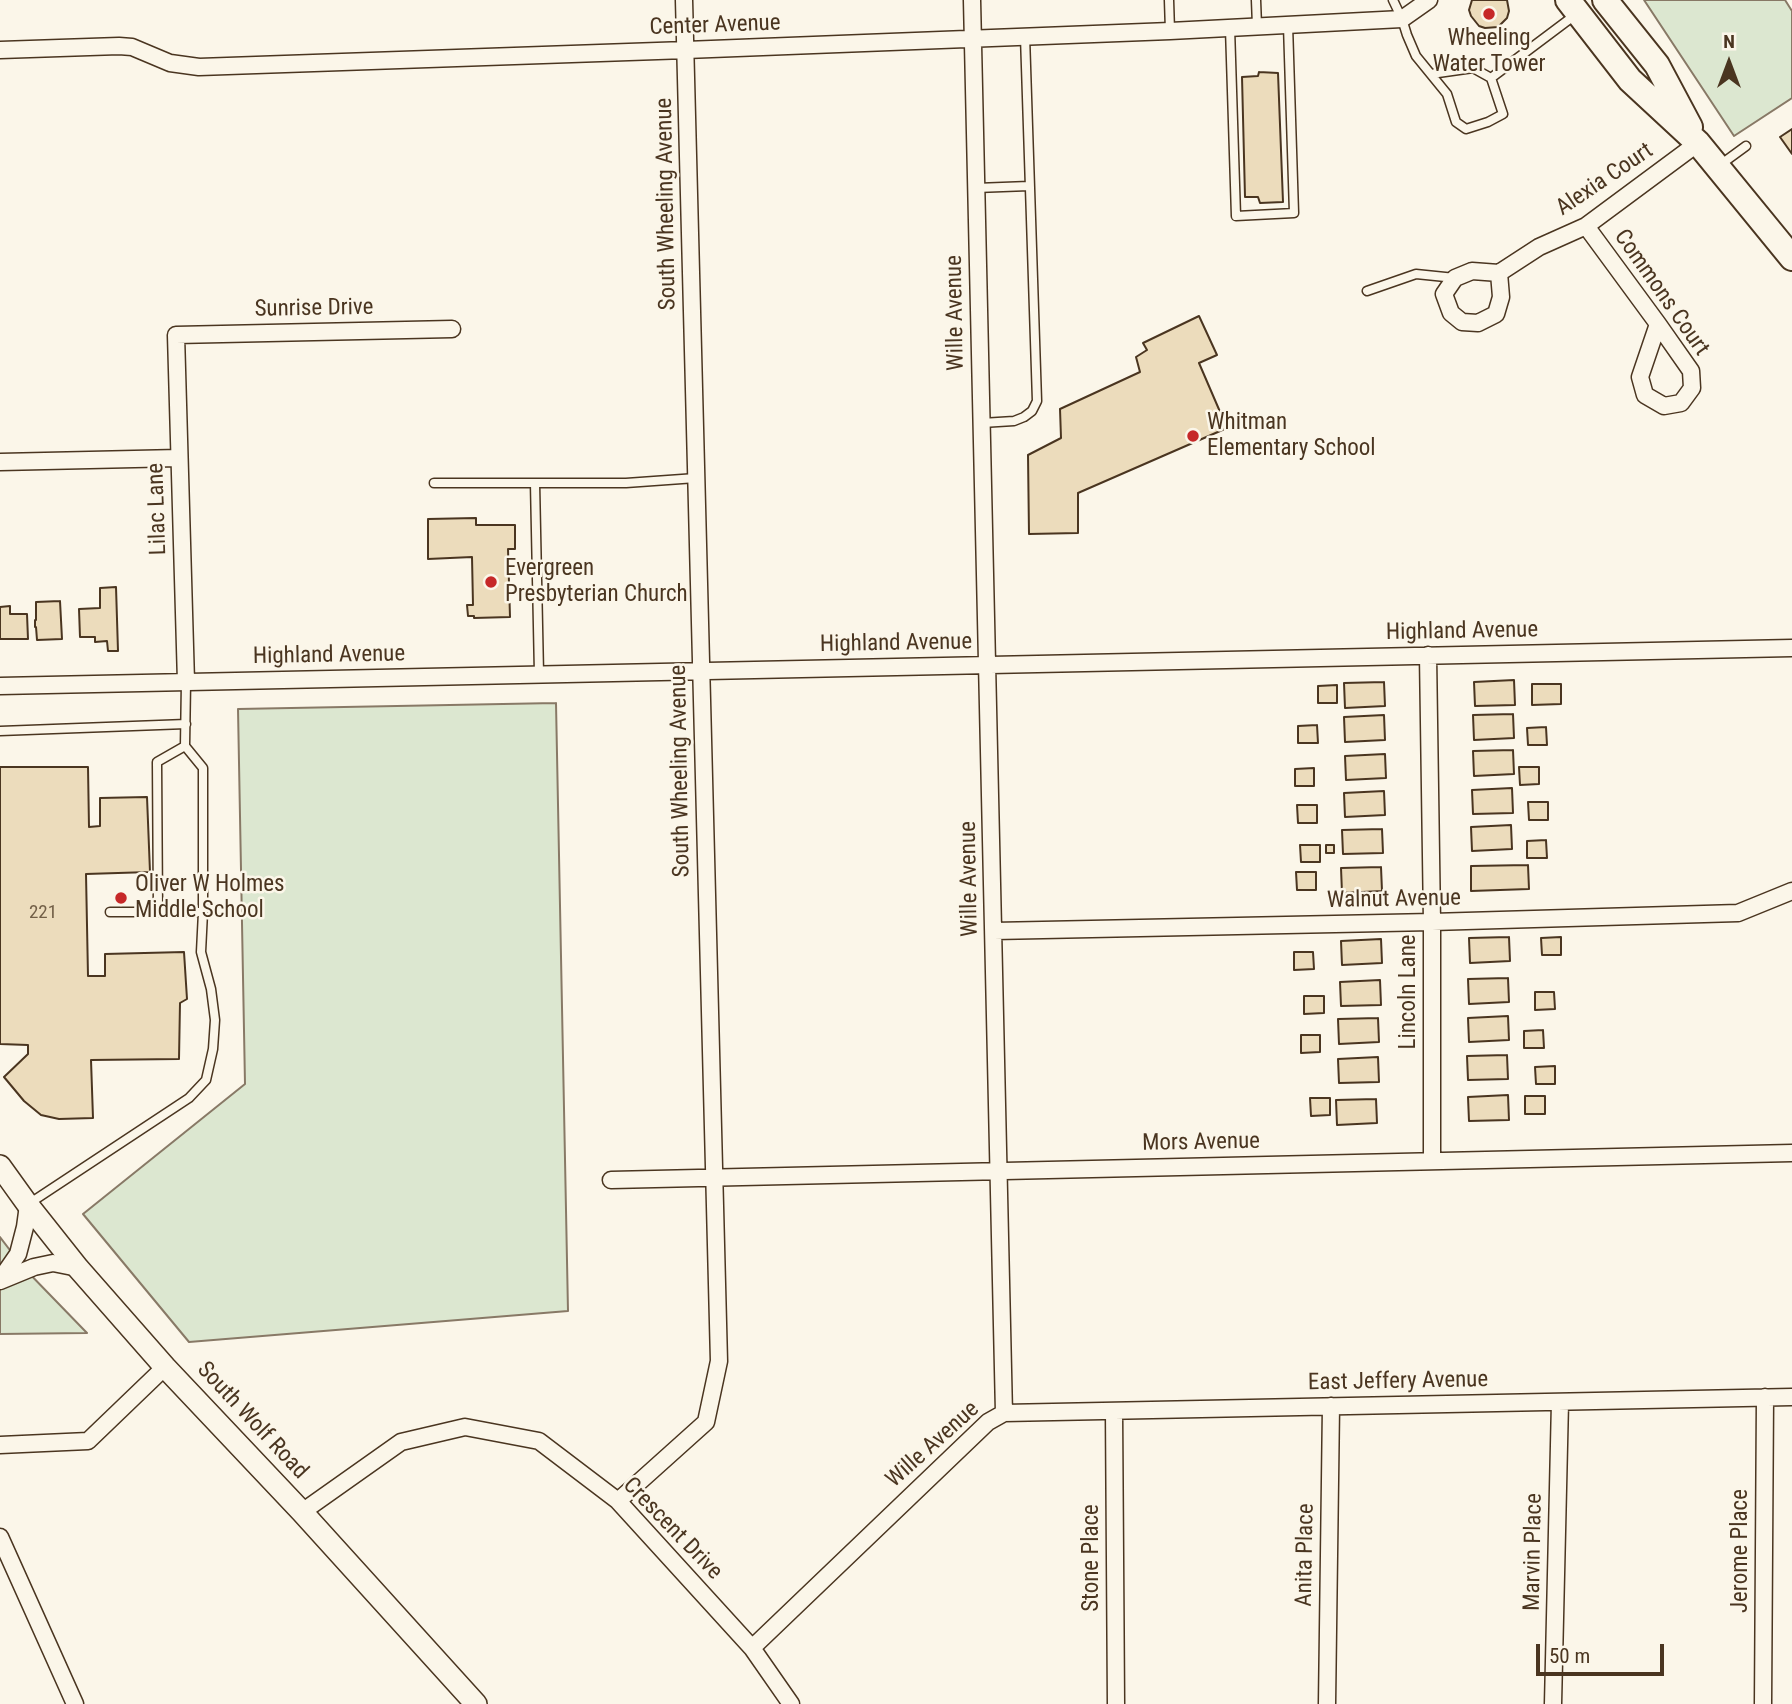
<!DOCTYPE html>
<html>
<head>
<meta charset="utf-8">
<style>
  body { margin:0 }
  #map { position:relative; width:1792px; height:1704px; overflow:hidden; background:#fbf6e9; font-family:"Roboto Condensed",sans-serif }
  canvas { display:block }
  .north { position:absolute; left:1694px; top:28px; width:70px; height:70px; -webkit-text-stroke:5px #fbf6e9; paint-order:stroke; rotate:0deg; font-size:19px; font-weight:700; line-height:28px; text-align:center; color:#4a3520 }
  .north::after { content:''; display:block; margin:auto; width:24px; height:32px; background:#4a3520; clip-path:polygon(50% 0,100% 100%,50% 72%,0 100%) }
  .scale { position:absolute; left:1536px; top:1644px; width:128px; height:32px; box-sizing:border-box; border:4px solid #4a3520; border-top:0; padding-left:9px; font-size:21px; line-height:24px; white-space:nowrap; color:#4a3520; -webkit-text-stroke:5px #fbf6e9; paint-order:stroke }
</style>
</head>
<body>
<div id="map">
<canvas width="1792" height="1704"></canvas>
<div class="north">N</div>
<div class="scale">50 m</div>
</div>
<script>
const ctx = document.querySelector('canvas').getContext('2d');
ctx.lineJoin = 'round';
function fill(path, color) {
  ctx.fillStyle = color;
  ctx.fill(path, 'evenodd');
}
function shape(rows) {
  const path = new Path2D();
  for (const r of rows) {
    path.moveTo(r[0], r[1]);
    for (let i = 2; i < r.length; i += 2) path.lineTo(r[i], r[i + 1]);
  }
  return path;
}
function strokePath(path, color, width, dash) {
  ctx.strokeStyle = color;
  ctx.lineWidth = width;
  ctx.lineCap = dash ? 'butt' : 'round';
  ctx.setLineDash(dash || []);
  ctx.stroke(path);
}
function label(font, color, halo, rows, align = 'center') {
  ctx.font = font + ' "Roboto Condensed",sans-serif';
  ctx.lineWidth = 5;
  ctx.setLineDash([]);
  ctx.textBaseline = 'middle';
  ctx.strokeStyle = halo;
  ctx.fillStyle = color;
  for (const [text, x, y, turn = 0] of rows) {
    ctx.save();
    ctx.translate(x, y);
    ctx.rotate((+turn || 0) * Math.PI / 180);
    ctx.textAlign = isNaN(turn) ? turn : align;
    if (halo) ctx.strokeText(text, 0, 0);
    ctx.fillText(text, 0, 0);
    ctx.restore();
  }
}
const green = shape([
  [1644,0,1785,0,1792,11,1792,98,1734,136,1644,0],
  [556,703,568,1311,189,1342,83,1214,245,1084,238,709,556,703],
  [0,1237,22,1266,87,1333,0,1334,0,1237]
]);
const building = shape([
  [1472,0,1507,0,1509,11,1507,18,1498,27,1485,28,1479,26,1471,16,1469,10,1472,0],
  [1259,72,1278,73,1283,202,1260,203,1258,197,1245,197,1242,77,1258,76,1259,72],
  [1792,129,1792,154,1780,137,1792,129],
  [1199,316,1217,355,1199,363,1227,428,1078,493,1078,533,1029,534,1028,455,1061,438,1060,409,1140,372,1136,357,1147,350,1143,343,1199,316],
  [476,518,476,525,515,525,515,549,508,549,510,617,474,618,474,616,468,616,467,605,473,605,472,557,428,559,428,519,476,518],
  [116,587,118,651,108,651,107,641,95,642,95,637,80,637,79,609,100,608,100,588,116,587],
  [60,601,62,639,37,640,36,627,35,627,35,620,36,620,36,602,60,601],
  [10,606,10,614,27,614,28,639,0,639,0,607,10,606],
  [1514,680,1515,705,1475,706,1474,682,1514,680],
  [1384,682,1385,706,1345,708,1344,683,1384,682],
  [1532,684,1561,684,1561,704,1532,705,1532,684],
  [1337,685,1337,703,1318,703,1318,686,1337,685],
  [1513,714,1514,738,1474,740,1473,715,1513,714],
  [1384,715,1385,740,1345,742,1344,717,1384,715],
  [1317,725,1318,743,1298,743,1298,726,1317,725],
  [1546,727,1547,745,1528,745,1527,728,1546,727],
  [1513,750,1514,774,1474,776,1473,751,1513,750],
  [1385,754,1386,778,1346,780,1345,756,1385,754],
  [0,767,88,767,89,827,100,826,100,798,147,797,150,872,86,874,88,976,105,976,105,954,184,952,187,999,180,1003,179,1059,91,1060,93,1118,59,1119,41,1115,24,1101,4,1077,28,1054,28,1045,0,1044,0,767],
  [1519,767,1539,767,1539,784,1520,785,1519,767],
  [1314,768,1314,786,1295,786,1295,769,1314,768],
  [1512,788,1513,813,1473,814,1472,790,1512,788],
  [1384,791,1385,815,1345,817,1344,793,1384,791],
  [1528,802,1548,802,1548,820,1529,820,1528,802],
  [1297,805,1317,805,1317,823,1298,823,1297,805],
  [1511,825,1512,849,1472,851,1471,827,1511,825],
  [1382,829,1383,853,1343,854,1342,830,1382,829],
  [1546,840,1547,858,1527,858,1527,841,1546,840],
  [1300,845,1320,845,1320,862,1301,862,1300,845],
  [1326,845,1334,845,1334,853,1326,853,1326,845],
  [1528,865,1529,889,1471,891,1471,866,1528,865],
  [1381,867,1382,891,1342,893,1341,868,1381,867],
  [1296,872,1316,872,1316,890,1297,890,1296,872],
  [1509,937,1510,961,1470,963,1469,938,1509,937],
  [1561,937,1561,955,1542,955,1541,938,1561,937],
  [1381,939,1382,963,1342,965,1341,941,1381,939],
  [1294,952,1313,952,1314,969,1294,970,1294,952],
  [1508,978,1509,1002,1469,1004,1468,979,1508,978],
  [1380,980,1381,1005,1341,1006,1340,982,1380,980],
  [1535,992,1554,992,1555,1009,1535,1010,1535,992],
  [1304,996,1324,996,1324,1013,1304,1014,1304,996],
  [1508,1016,1509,1040,1469,1042,1468,1018,1508,1016],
  [1378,1018,1379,1042,1339,1044,1338,1019,1378,1018],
  [1543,1030,1544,1048,1524,1048,1524,1031,1543,1030],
  [1301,1035,1320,1035,1320,1052,1301,1053,1301,1035],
  [1507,1055,1508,1079,1468,1080,1467,1056,1507,1055],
  [1378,1057,1379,1082,1339,1083,1338,1059,1378,1057],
  [1555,1066,1555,1084,1536,1084,1535,1067,1555,1066],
  [1508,1095,1509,1120,1469,1121,1468,1097,1508,1095],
  [1525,1096,1545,1096,1545,1114,1525,1114,1525,1096],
  [1310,1098,1330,1098,1330,1115,1311,1116,1310,1098],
  [1376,1099,1377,1123,1337,1125,1336,1100,1376,1099]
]);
const lane = shape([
  [1169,0,1170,31],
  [1256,0,1257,26],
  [1393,0,1402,19,1407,35,1416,56,1447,94,1456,122,1466,129,1488,122,1503,114,1491,78,1473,68,1431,74],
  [1230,28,1236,216,1294,213,1288,25],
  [1491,78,1575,15],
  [1720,165,1746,146],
  [976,188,1029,186],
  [1367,291,1416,274,1455,278],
  [982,423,1014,421,1024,417,1032,411,1037,401,1025,36],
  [434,483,626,483,696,478],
  [535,483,539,674],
  [0,731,186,724],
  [158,911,157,762,185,746],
  [110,912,203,912],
  [30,1203,189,1098,206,1080,213,1049,215,1020,211,989,201,952,203,912,203,768,185,746,186,682]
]);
const street = shape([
  [972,0,1004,1413],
  [0,50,119,46,132,47,170,63,199,67,686,50,1170,31,1402,19,1429,0],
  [1586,226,1658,324,1691,371,1692,388,1681,403,1664,406,1645,395,1640,377,1658,324],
  [1472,271,1499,273,1501,297,1496,314,1478,323,1462,322,1451,313,1444,294,1455,278,1472,271],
  [1499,273,1539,247,1586,226,1698,143],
  [0,462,179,458],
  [1428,655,1432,922,1432,1161],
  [186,682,176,335,452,329],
  [0,686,1792,648],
  [994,931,1432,922,1738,913,1792,891],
  [611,1180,1792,1153],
  [0,1280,18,1254,25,1227,28,1205],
  [0,1281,34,1267,53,1263,78,1268],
  [1114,1411,1116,1704],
  [0,1445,88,1441,165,1367],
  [618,1501,706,1422,719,1361,684,0],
  [302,1512,401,1442,465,1427,539,1441,618,1501,752,1648,791,1704],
  [0,1537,75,1704],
  [752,1648,988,1422,1004,1413,1792,1397],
  [1327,1704,1331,1406],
  [1553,1704,1560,1402],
  [1763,1704,1765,1397]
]);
const secondary = shape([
  [0,1166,28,1205,78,1268,165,1367,302,1512,476,1704]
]);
const primary = shape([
  [1568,0,1630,80,1698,143,1792,258],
  [1605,0,1657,65,1690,127]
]);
const markers = [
  [1489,14,7,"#c62828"],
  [1193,436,7,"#c62828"],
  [491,582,7,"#c62828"],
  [121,898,7,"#c62828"]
];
const numberNames = [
  ["221",43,913]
];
const streetNames = [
  ["Center Avenue",715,26,-2],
  ["Alexia Court",1605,180,-34],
  ["South Wheeling Avenue",667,204,-91],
  ["Commons Court",1661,293,55],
  ["Sunrise Drive",314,309,-1],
  ["Wille Avenue",956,313,-91],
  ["Lilac Lane",158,509,-92],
  ["Highland Avenue",1462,632,-1],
  ["Highland Avenue",896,644,-1],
  ["Highland Avenue",329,656,-1],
  ["South Wheeling Avenue",681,771,-91],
  ["Wille Avenue",970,879,-91],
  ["Walnut Avenue",1394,900,-1],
  ["Lincoln Lane",1409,992,-90],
  ["Mors Avenue",1201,1143,-1],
  ["East Jeffery Avenue",1398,1382,-1],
  ["South Wolf Road",252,1421,47],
  ["Wille Avenue",933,1445,-42],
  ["Crescent Drive",672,1529,46],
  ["Jerome Place",1741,1551,-90],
  ["Marvin Place",1534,1552,-89],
  ["Anita Place",1306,1555,-89],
  ["Stone Place",1092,1558,-90]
];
const poiNames = [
  ["Wheeling",1489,39,"center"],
  ["Water Tower",1489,65,"center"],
  ["Whitman",1207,423],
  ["Elementary School",1207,449],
  ["Evergreen",505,569],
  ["Presbyterian Church",505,595],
  ["Oliver W Holmes",135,885],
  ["Middle School",135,911]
];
fill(green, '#dce7d0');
strokePath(green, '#887966', 2);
fill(building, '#ecdcbc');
strokePath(building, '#4a3520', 2);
strokePath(lane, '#4a3520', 11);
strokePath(street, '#4a3520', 19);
strokePath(secondary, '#4a3520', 24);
strokePath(primary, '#4a3520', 28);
strokePath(lane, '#fbf6e9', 8);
strokePath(street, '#fbf6e9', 16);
strokePath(secondary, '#fbf6e9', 21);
strokePath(primary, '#fbf6e9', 24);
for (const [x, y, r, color] of markers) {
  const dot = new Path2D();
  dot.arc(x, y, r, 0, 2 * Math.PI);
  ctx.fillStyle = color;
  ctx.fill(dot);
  strokePath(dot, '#fbf6e9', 2.5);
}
label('19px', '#725f47', null, numberNames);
label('23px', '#4a3520', '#fbf6e9', streetNames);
label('23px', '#4a3520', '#fbf6e9', poiNames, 'left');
</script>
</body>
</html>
